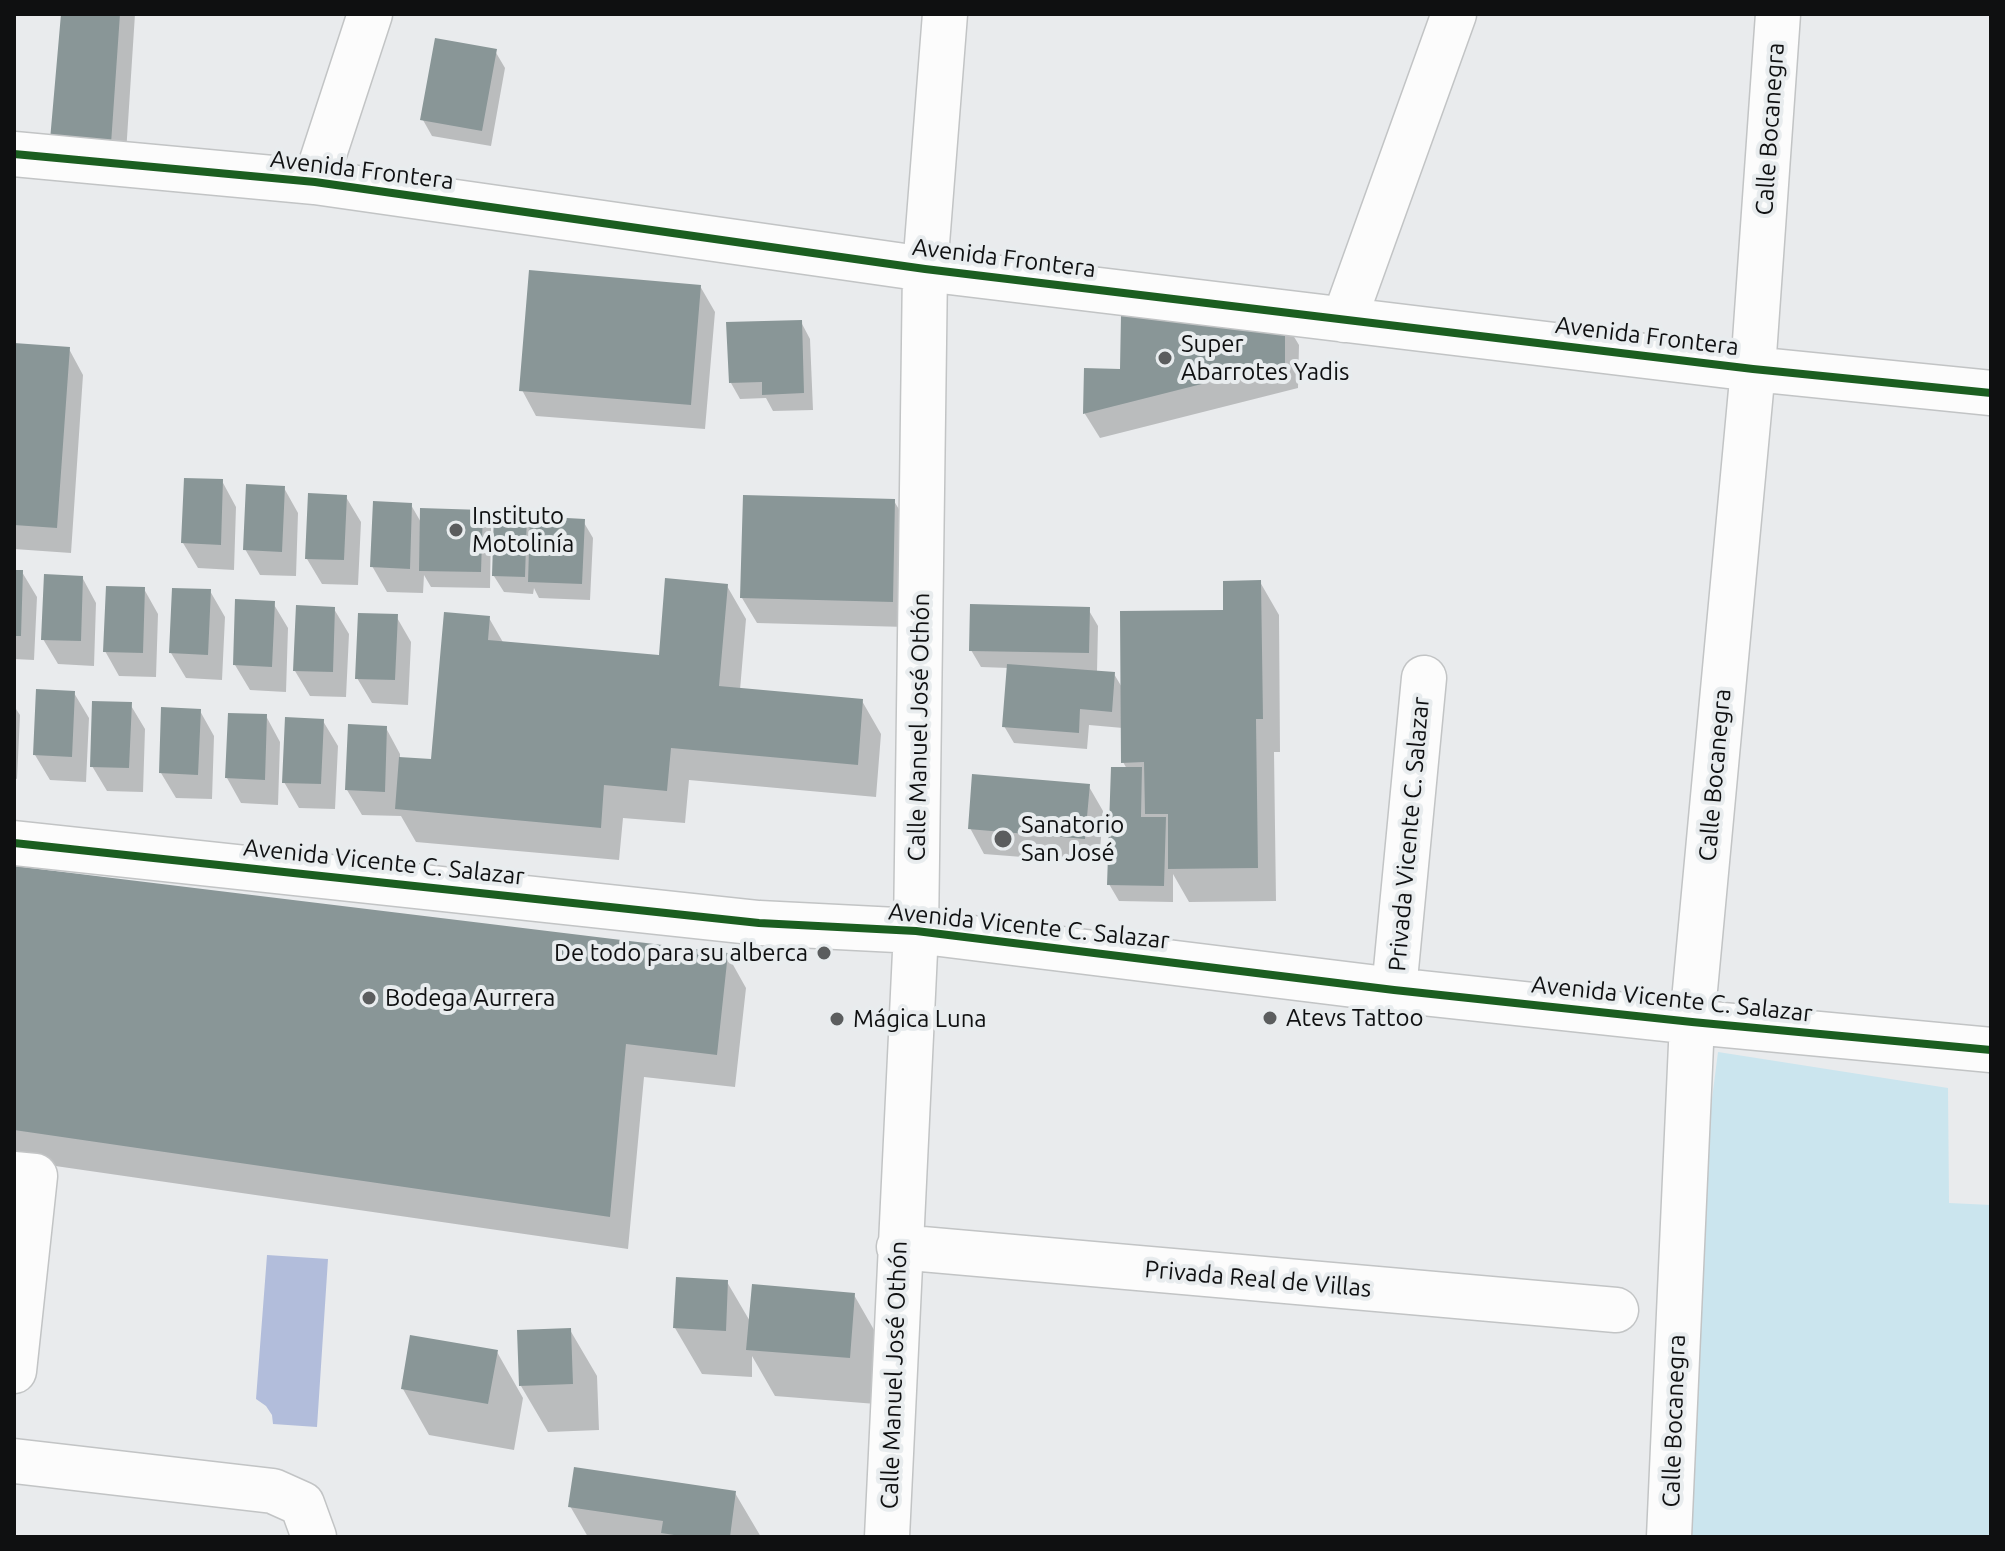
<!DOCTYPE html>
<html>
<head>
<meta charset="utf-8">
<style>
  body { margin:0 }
  #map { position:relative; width:2005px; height:1551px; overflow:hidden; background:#e9ebed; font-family:Ubuntu,sans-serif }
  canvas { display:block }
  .frame { position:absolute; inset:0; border:16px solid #0f1011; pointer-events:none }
</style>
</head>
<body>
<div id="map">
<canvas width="2005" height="1551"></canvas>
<div class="frame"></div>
</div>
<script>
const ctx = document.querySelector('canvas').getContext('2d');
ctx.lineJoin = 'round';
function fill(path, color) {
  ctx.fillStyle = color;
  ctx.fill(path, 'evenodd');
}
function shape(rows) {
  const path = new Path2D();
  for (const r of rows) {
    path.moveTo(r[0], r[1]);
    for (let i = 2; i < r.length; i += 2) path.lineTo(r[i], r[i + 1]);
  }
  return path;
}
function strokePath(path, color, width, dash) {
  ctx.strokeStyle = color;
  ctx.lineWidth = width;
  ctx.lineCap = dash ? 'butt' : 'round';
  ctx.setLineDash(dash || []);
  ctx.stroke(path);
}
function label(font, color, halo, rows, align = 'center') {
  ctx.font = font + ' Ubuntu,sans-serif';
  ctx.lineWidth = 8;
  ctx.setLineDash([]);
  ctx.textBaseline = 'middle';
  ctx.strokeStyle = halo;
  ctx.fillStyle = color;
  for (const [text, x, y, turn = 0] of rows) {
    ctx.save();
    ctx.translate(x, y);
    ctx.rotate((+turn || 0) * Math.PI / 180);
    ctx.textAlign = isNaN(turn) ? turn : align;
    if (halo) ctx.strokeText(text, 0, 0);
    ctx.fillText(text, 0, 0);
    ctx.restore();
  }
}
const green = shape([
  [1718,1052,1948,1088,1949,1203,1991,1205,1991,1537,1685,1537,1701,1185]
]);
const water = shape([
  [267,1255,328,1259,317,1427,273,1424,272,1415,266,1406,256,1399]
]);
const shadow = shape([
  [63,14,135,14,125,169,67,165],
  [495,51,505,68,491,146,432,136,423,120],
  [700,286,715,312,705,429,536,416,522,390],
  [1284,320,1299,345,1298,388,1100,438,1085,414,1086,370,1122,371],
  [801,322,810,339,813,410,773,411,766,398,740,399,731,383],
  [14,345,69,349,83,375,71,553,14,549],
  [222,481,236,507,234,570,198,568,183,543],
  [284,488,298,513,296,576,260,575,245,549],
  [346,497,361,522,358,585,322,584,307,559],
  [894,501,909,526,906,627,757,623,742,598],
  [411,505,422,524,481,512,491,528,490,588,431,587,424,575,423,593,387,592,372,566],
  [526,516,532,526,583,521,593,538,590,600,539,598,534,588,533,594,504,592,492,573],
  [14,572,22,572,37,597,34,660,14,659],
  [82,577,96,603,94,666,58,664,43,639],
  [1260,582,1279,615,1280,752,1274,752,1276,901,1189,902,1173,874,1173,902,1119,901,1109,884,1127,769,1123,762,1123,728,1089,725,1087,749,1014,743,1004,726,1009,668,981,667,971,650,1088,609,1098,626,1097,672,1114,674,1123,689],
  [727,586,746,619,740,690,862,701,881,734,876,797,689,780,685,823,623,818,619,860,416,842,401,816,362,815,347,790,386,728,400,754,400,759,433,761,489,618,504,644,661,657],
  [144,589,158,614,156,677,119,676,105,651],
  [210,591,225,617,222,680,186,678,171,653],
  [273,603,288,628,286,692,250,690,235,665],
  [334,609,349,634,346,697,310,696,295,671],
  [396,616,411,642,408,705,372,703,357,678],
  [74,693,89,718,86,782,50,780,35,755],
  [130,704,145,729,143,792,107,791,92,766],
  [14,706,20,715,17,779,14,778],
  [200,711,214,736,212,799,176,798,161,773],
  [266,716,280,742,278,805,241,803,227,778],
  [323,721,338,746,335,809,299,808,284,782],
  [1088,785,1103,811,1099,863,984,854,970,828],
  [14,868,727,954,746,988,735,1087,644,1077,628,1249,14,1160],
  [727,1282,751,1323,854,1295,881,1342,876,1404,775,1396,752,1356,752,1377,702,1374,675,1328],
  [570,1330,597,1376,599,1430,548,1432,521,1386],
  [497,1352,523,1398,514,1450,429,1435,403,1389],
  [735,1493,761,1537,588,1537,570,1506]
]);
const building = shape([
  [61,14,120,14,111,144,50,140],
  [435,38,497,49,482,131,420,120],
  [529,270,701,285,691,405,519,391],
  [1121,315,1285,318,1285,363,1083,414,1084,368,1120,369],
  [802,320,804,393,762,395,762,382,729,383,726,322],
  [14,343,70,347,57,528,14,525],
  [184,478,223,479,221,545,181,543],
  [246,484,285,486,282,552,243,550],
  [308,493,347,495,344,560,305,559],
  [743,495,895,499,893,602,740,598],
  [373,501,412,503,410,569,370,567],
  [420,508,483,510,481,572,419,571],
  [494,513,527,514,525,577,492,576],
  [530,516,585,519,582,584,528,582],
  [14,570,23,570,21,636,14,636],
  [44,574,83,576,81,641,41,640],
  [665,578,728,584,719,686,863,699,858,765,671,748,667,791,604,785,601,828,395,809,399,757,431,759,444,612,490,616,488,640,659,655],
  [1261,580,1263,719,1256,719,1258,868,1168,869,1168,814,1145,814,1144,762,1121,763,1120,611,1223,610,1223,581],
  [106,586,145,587,143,653,103,652],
  [172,588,211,589,208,655,169,653],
  [235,599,275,601,272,667,233,665],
  [970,604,1090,607,1089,653,969,651],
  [296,605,335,607,333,672,293,671],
  [358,613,398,614,395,680,355,679],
  [1007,664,1115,672,1112,712,1080,709,1079,733,1002,727],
  [36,689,75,691,72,757,33,755],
  [92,701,132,702,129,768,90,767],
  [161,707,201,709,198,775,159,773],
  [228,713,267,714,265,780,225,778],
  [285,717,324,719,321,784,282,783],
  [348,724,387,726,385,792,345,790],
  [1111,767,1142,767,1141,817,1166,817,1164,886,1107,885],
  [972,774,1090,784,1085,839,968,829],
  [14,866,728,953,717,1055,626,1044,610,1217,14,1130],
  [676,1277,728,1280,726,1331,673,1328],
  [752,1284,855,1293,850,1358,746,1350],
  [571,1328,573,1384,519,1386,517,1330],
  [410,1335,498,1350,488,1404,401,1389],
  [574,1467,736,1491,730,1537,687,1537,661,1533,663,1521,568,1507]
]);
const minor = shape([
  [14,154,315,182,925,269,1753,369,1991,393],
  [315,182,370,14],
  [1344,320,1454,14],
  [14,843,759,923,916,931,1394,990,1692,1022,1991,1050],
  [1394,990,1424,678],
  [14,1174,35,1176,14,1371],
  [899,1247,1616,1310],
  [14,1461,273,1491,302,1504,314,1537],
  [887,1537,916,931,925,269,945,14],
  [1669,1537,1692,1022,1753,369,1778,14]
]);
const cycleway = shape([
  [14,154,315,182,925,269,1753,369,1991,393],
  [14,843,759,923,916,931,1394,990,1692,1022,1991,1050]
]);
const markers = [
  [1165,358,8,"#5b5d5e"],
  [456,530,8,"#5b5d5e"],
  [1003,839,10,"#5b5d5e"],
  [824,953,8,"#5b5d5e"],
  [369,998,8,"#5b5d5e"],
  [1270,1018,8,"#5b5d5e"],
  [837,1019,8,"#5b5d5e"]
];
const streetNames = [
  ["Calle Bocanegra",1770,129,-86],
  ["Avenida Frontera",362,170,7],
  ["Avenida Frontera",1004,258,7],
  ["Avenida Frontera",1647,336,7],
  ["Calle Manuel José Othón",919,727,-89],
  ["Calle Bocanegra",1715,775,-85],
  ["Privada Vicente C. Salazar",1409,834,-85],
  ["Avenida Vicente C. Salazar",384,862,6],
  ["Avenida Vicente C. Salazar",1029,926,6],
  ["Avenida Vicente C. Salazar",1672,999,6],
  ["Privada Real de Villas",1258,1279,5],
  ["Calle Manuel José Othón",894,1375,-88],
  ["Calle Bocanegra",1674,1421,-88]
];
const poiNames = [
  ["Super",1181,344],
  ["Abarrotes Yadis",1181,372],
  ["Instituto",472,516],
  ["Motolinía",472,544],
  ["Sanatorio",1021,825],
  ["San José",1021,853],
  ["De todo para su alberca",808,953,"right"],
  ["Bodega Aurrera",385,998],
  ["Atevs Tattoo",1286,1018],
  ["Mágica Luna",853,1019]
];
fill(green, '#cbe5ee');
fill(water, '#b2bddb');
fill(shadow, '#0003');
fill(building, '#899697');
strokePath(minor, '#c2c4c5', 47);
strokePath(minor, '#fcfcfc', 44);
strokePath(cycleway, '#1b5e20', 8);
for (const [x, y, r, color] of markers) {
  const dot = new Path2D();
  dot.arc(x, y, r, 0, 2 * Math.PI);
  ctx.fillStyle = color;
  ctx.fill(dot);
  strokePath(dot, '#e8ecee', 3);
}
label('24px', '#0f1011', '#e8ecee', streetNames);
label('24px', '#0f1011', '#e8ecee', poiNames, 'left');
</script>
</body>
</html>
